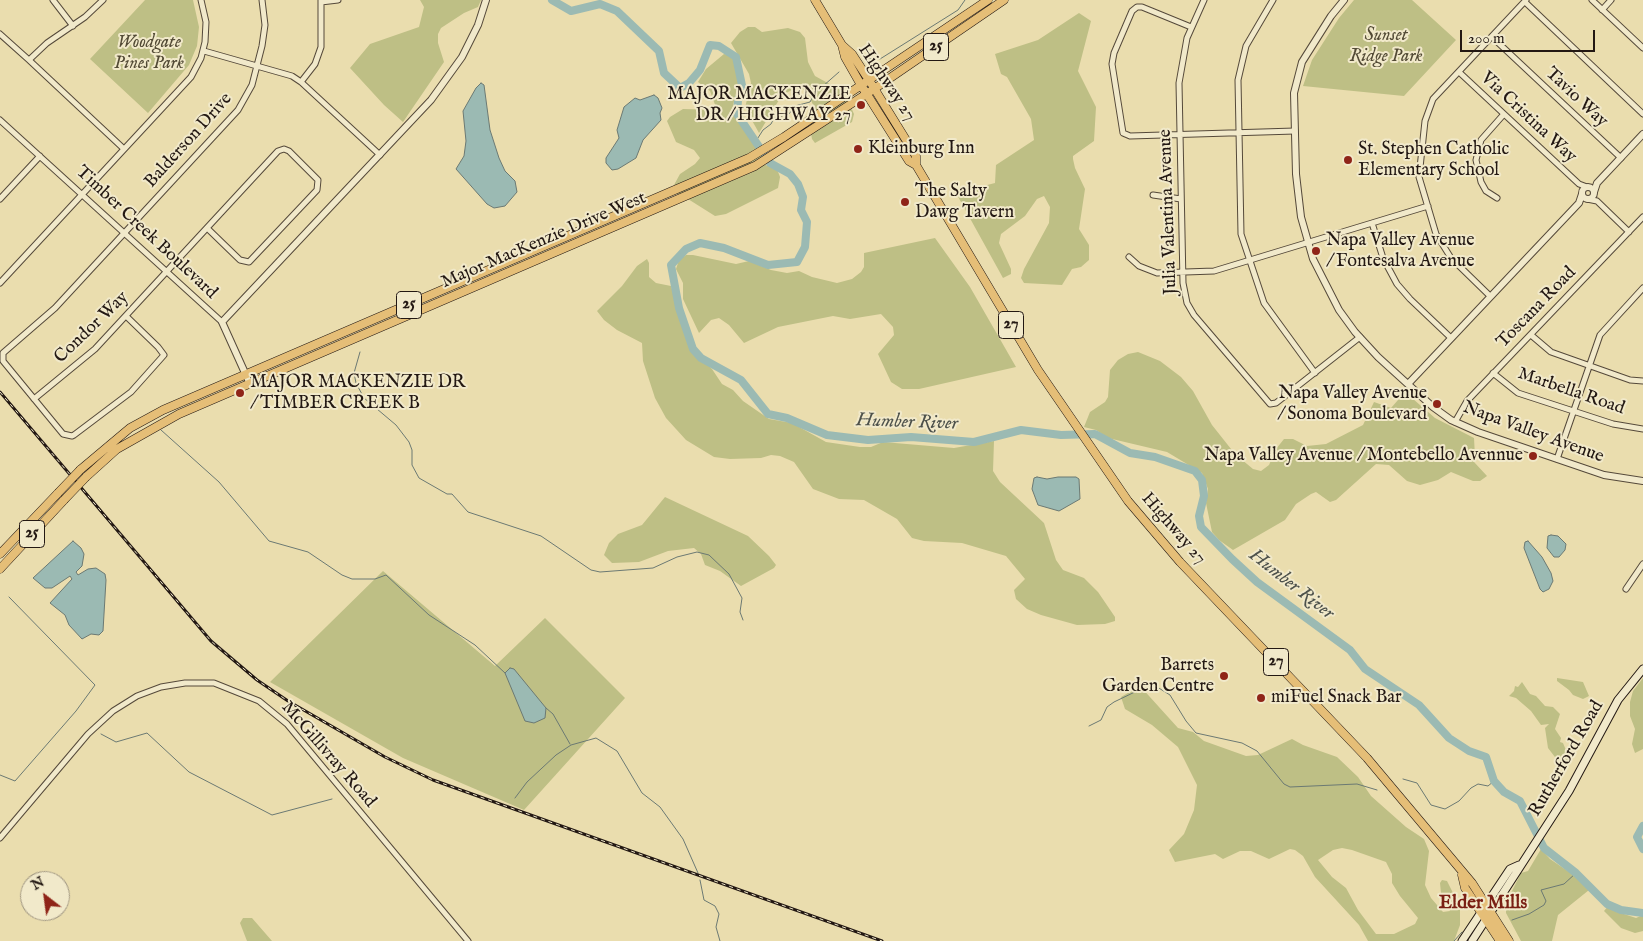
<!DOCTYPE html>
<html>
<head>
<meta charset="utf-8">
<style>
  body { margin:0 }
  #map { position:relative; width:1643px; height:941px; overflow:hidden; background:#eaddae; font-family:"IM FELL English",serif }
  canvas { display:block }
  .north { position:absolute; left:20px; top:871px; width:50px; height:50px; box-sizing:border-box; background:#f1e9ca; border:1px solid #9f9581; border-radius:50%; rotate:330deg; font-size:14px; font-weight:700; line-height:20px; text-align:center; color:#231813 }
  .north::after { content:''; display:block; margin:auto; width:18px; height:22px; background:#8f2418; clip-path:polygon(50% 0,100% 100%,50% 72%,0 100%) }
  .scale { position:absolute; left:1460px; top:30px; width:135px; height:22px; box-sizing:border-box; border:2px solid #231813; border-top:0; padding-left:6px; font-size:15px; line-height:18px; white-space:nowrap; color:#231813; -webkit-text-stroke:4px #f1e9ca; paint-order:stroke }
</style>
</head>
<body>
<div id="map">
<canvas width="1643" height="941"></canvas>
<div class="north">N</div>
<div class="scale">200 m</div>
</div>
<script>
const ctx = document.querySelector('canvas').getContext('2d');
ctx.lineJoin = 'round';
function fill(path, color) {
  ctx.fillStyle = color;
  ctx.fill(path, 'evenodd');
}
function shape(rows) {
  const path = new Path2D();
  for (const r of rows) {
    if (r.length === 3) {
      path.moveTo(r[0] + r[2], r[1]);
      path.arc(r[0], r[1], r[2], 0, 2 * Math.PI);
      continue;
    }
    path.moveTo(r[0], r[1]);
    for (let i = 2; i < r.length; i += 2) path.lineTo(r[i], r[i + 1]);
  }
  return path;
}
function strokePath(path, color, width, dash) {
  ctx.strokeStyle = color;
  ctx.lineWidth = width;
  ctx.lineCap = dash ? 'butt' : 'round';
  ctx.setLineDash(dash || []);
  ctx.stroke(path);
}
function label(font, color, halo, rows, align = 'center') {
  ctx.font = font + ' "IM FELL English",serif';
  ctx.lineWidth = 4;
  ctx.setLineDash([]);
  ctx.textBaseline = 'middle';
  ctx.strokeStyle = halo;
  ctx.fillStyle = color;
  for (const [text, x, y, turn = 0] of rows) {
    ctx.save();
    ctx.translate(x, y);
    ctx.rotate((+turn || 0) * Math.PI / 180);
    ctx.textAlign = isNaN(turn) ? turn : align;
    if (halo) ctx.strokeText(text, 0, 0);
    ctx.fillText(text, 0, 0);
    ctx.restore();
  }
}
const green = shape([
  [145,0,193,0,199,27,197,46,189,65,148,113,90,59],
  [420,0,481,0,478,7,464,13,441,28,438,34,438,43,444,62,403,122,384,105,350,68,370,44,419,27,424,7],
  [1354,0,1412,0,1456,40,1404,96,1303,86,1312,60,1339,18],
  [1079,13,1091,21,1078,71,1096,107,1094,141,1073,156,1073,159,1075,168,1085,189,1079,229,1089,245,1089,260,1081,267,1072,269,1062,285,1024,283,1021,278,1024,269,1049,223,1050,207,1044,196,1037,199,1025,216,1001,234,999,243,1011,269,1011,274,1003,278,956,193,995,183,996,165,1034,140,1031,119,1007,77,1001,74,995,54,1038,40],
  [748,27,755,27,762,32,788,28,800,32,805,38,808,62,815,76,844,92,854,114,852,122,815,143,812,139,810,128,814,107,807,91,798,87,782,95,759,133,745,108,751,83,749,74,731,43,740,32],
  [724,54,730,55,738,66,739,80,732,110,737,118,744,123,760,150,762,157,760,163,777,169,780,177,778,188,726,214,715,216,688,199,680,197,675,190,674,185,680,174,695,164,700,158,694,150,676,142,667,121,670,117,683,109,717,110,710,91,698,82,706,69],
  [935,238,970,287,1016,367,919,389,902,389,891,382,878,354,894,335,893,327,881,314,850,319,833,316,778,327,744,343,729,325,719,318,711,320,699,333,683,299,683,283,676,269,679,260,686,255,693,255,736,264,749,261,771,270,787,273,799,271,812,277,837,283,852,279,861,272,864,267,864,253],
  [647,259,649,263,649,277,656,283,671,286,680,317,701,359,712,369,722,384,733,390,743,401,769,419,792,423,826,442,860,447,871,447,883,442,954,448,994,441,993,471,1000,482,1044,523,1056,560,1063,570,1084,578,1098,592,1115,617,1115,621,1105,624,1077,625,1041,615,1027,609,1016,599,1014,590,1025,579,1006,556,962,543,924,541,912,538,897,519,864,500,839,499,813,489,794,462,780,456,771,455,761,458,730,459,714,457,686,440,666,418,655,398,643,361,642,343,617,330,604,320,597,311,622,286,637,266],
  [1138,352,1160,361,1181,377,1193,391,1212,425,1235,454,1253,469,1261,471,1269,465,1276,449,1284,439,1293,439,1307,446,1326,444,1363,425,1374,402,1391,408,1405,392,1435,418,1474,438,1475,457,1462,449,1487,476,1480,481,1473,481,1451,472,1438,480,1420,485,1407,481,1389,465,1376,464,1336,500,1330,502,1316,492,1311,494,1296,504,1285,520,1233,550,1219,540,1212,532,1206,503,1208,489,1202,473,1167,452,1108,438,1096,430,1084,427,1090,412,1105,402,1108,397,1110,370,1118,360,1128,354],
  [665,497,748,536,769,556,776,565,774,568,741,586,720,571,705,565,701,554,694,548,668,551,639,562,612,563,604,555,609,543,618,534,642,525],
  [383,571,495,666,545,618,625,698,524,810,403,758,270,682],
  [1557,678,1583,682,1589,696,1583,699,1573,695,1569,690,1557,681],
  [1643,678,1643,749,1635,753,1632,744,1635,729,1630,716,1630,702,1633,691],
  [1522,682,1530,694,1536,696,1545,706,1553,707,1560,714,1555,729,1561,738,1560,742,1563,743,1570,760,1568,765,1558,761,1548,748,1545,728,1549,724,1541,725,1531,711,1516,698,1509,696,1514,691,1515,686,1518,687],
  [1140,686,1178,728,1193,732,1204,741,1246,756,1258,755,1292,739,1303,745,1337,757,1358,777,1371,796,1406,827,1424,839,1429,851,1425,885,1431,898,1443,912,1450,911,1441,893,1440,883,1442,880,1447,881,1460,907,1460,925,1454,941,1368,941,1359,925,1315,877,1303,856,1295,850,1290,849,1269,859,1251,851,1240,851,1223,859,1215,854,1175,862,1169,850,1184,834,1194,810,1197,785,1178,747,1152,725,1125,709,1121,697],
  [1342,848,1352,850,1386,862,1392,874,1392,883,1400,896,1418,918,1415,924,1394,934,1376,934,1358,910,1346,888,1332,877,1318,860,1333,850],
  [1541,849,1550,859,1575,876,1589,890,1558,915,1552,941,1521,941,1506,913,1506,903,1521,873,1528,871],
  [1609,905,1621,913,1636,918,1643,915,1643,931,1635,933,1621,928,1604,911],
  [243,918,252,918,272,941,247,941,240,923]
]);
const water = shape([
  [481,83,484,85,490,130,499,158,505,171,515,181,517,192,505,206,494,208,487,204,456,169,464,156,466,141,463,111,476,88,481,83],
  [654,95,658,98,662,108,660,113,661,120,643,140,636,158,618,169,612,170,606,163,606,158,619,138,617,130,624,107,635,98,640,100,654,95],
  [1037,477,1047,479,1058,477,1076,477,1079,479,1080,499,1059,511,1038,505,1032,489,1034,478,1037,477],
  [1551,535,1558,536,1566,544,1565,550,1559,557,1554,557,1547,548,1548,536,1551,535],
  [73,541,81,548,84,554,82,566,76,572,78,575,88,569,96,568,105,574,106,580,103,631,99,635,91,634,82,639,69,625,65,615,50,603,72,579,70,576,52,588,45,588,33,578,73,541],
  [1528,541,1542,557,1551,573,1553,581,1549,589,1543,592,1540,589,1524,548,1525,542,1528,541],
  [510,668,514,669,546,708,545,718,534,723,525,721,505,673,510,668]
]);
const stream = shape([
  [864,58,880,59,958,10,965,0],
  [756,141,763,130,771,124,774,118,789,114,795,106,810,102,814,94,839,72],
  [360,352,354,373,356,383,364,398,396,425,409,442,412,450,412,465,419,478,447,494,452,494,468,512,541,536,591,570,600,572,653,568,677,557,697,552,709,555,729,574,742,598,740,612,743,620],
  [161,430,219,482,269,541,308,552,342,575,352,579,375,579,386,575,429,615,475,645,505,673],
  [546,708,553,714,570,744],
  [1089,726,1101,720,1107,707,1114,702,1139,690,1154,685,1170,695,1186,721,1196,733,1242,743,1257,751,1284,784,1290,787,1357,784,1377,790],
  [101,734,116,742,147,733,189,772,272,815,332,799],
  [0,775,15,781,76,711,95,685,9,597],
  [1403,779,1417,783,1431,805,1445,809,1459,801,1471,788,1478,784,1488,786,1494,781],
  [515,798,527,782,556,755,571,745,596,738,617,751,642,793,660,807,683,839,698,873],
  [700,880,704,900,715,906,719,914,716,927,720,941],
  [1512,920,1529,914,1544,905,1546,901,1541,890,1564,884,1576,873],
  [1454,941,1462,932]
]);
const river = shape([
  [552,0,571,11,600,4,617,11,659,51,664,73,680,88,689,83,700,70,710,45,719,46,736,57,743,90,738,100,737,114,770,163,790,174,798,184,803,197,801,210,807,222,805,247,797,262,768,265,724,248,700,243,686,249,671,265,679,308,693,349,701,358,741,380,768,414,787,418,827,435,868,440,911,437,974,442,1021,430,1061,435,1095,434,1130,453,1155,457,1195,471,1202,480,1204,496,1199,516,1201,527,1232,559,1257,582,1350,650,1365,669,1419,705,1449,738,1469,751,1486,757,1494,781,1504,792,1520,801,1544,848,1576,873,1607,904,1621,910,1643,913],
  [1643,826,1637,837,1643,849]
]);
const minor = shape([
  [53,0,73,26],
  [1204,0,1187,38,1179,83,1183,283,1187,303,1194,315,1270,404,1276,403,1360,337],
  [1273,0,1246,46,1238,80,1241,234,1264,303,1315,373],
  [1592,0,1643,48],
  [321,2,338,0],
  [1525,2,1643,114],
  [1602,10,1611,0],
  [1191,27,1142,7,1137,7,1132,11,1114,53,1112,64,1123,133,1130,136,1295,131],
  [0,34,29,60,47,43,85,17,103,0],
  [1492,37,1621,158],
  [204,51,292,76,301,82,380,155],
  [29,60,124,149],
  [1459,72,1579,184,1587,187],
  [301,82,315,64,321,47,321,0],
  [0,120,222,322],
  [1153,195,1181,199],
  [1497,198,1486,191,1481,182,1476,160,1481,140,1504,114],
  [0,199,40,156],
  [1587,199,1597,201,1629,232],
  [1372,223,1383,258,1397,284,1410,299,1451,338],
  [1129,257,1139,266,1157,273,1214,271,1428,206],
  [0,283,191,77,201,58,205,42,206,22,201,0],
  [1490,296,1451,258,1436,234,1419,177,1425,121,1433,99,1526,0],
  [126,316,158,347,164,355,131,392,74,435,72,436,63,434,3,361,3,353,55,308,238,110,252,85,262,46,265,25,262,0],
  [1531,335,1551,352,1630,380,1643,381],
  [1493,373,1518,393,1613,424,1643,429],
  [34,399,95,349,278,151,284,149,289,151,318,180,317,190,249,262,240,260,207,228],
  [1455,422,1467,401,1643,217],
  [1557,459,1600,335,1643,288],
  [1626,589,1643,564],
  [0,838,88,734,113,711,137,696,161,687,185,683,214,683,259,701,287,724,468,941]
]);
const tertiary = shape([
  [1344,0,1331,16,1302,62,1294,93,1296,174,1301,217,1313,259,1339,310,1355,332,1378,357,1433,407,1451,420,1478,432,1604,475,1643,481],
  [1588,193,6],
  [1594,192,1597,183,1643,134],
  [250,384,222,322,431,100,462,57,478,25,486,0],
  [1408,384,1579,203,1582,194]
]);
const secondary = shape([
  [1462,941,1510,869,1519,865],
  [1472,941,1569,791,1618,700,1643,669]
]);
const primary = shape([
  [815,0,842,45,852,54,869,80,916,156,916,165,1038,370,1128,501,1180,562,1367,758,1472,883,1509,941],
  [842,45,845,57,861,85,909,161,916,165],
  [80,470,130,428,163,410,749,158,784,137,988,0],
  [86,477,117,449,179,414,755,166,874,89,1004,0],
  [0,554,58,493],
  [0,569,64,500],
  [1462,875,1465,888,1500,941]
]);
const rail = shape([
  [0,392,211,641,257,680,288,701,385,757,433,780,882,941]
]);
const primaryBridge = shape([
  [58,493,80,470],
  [64,500,86,477]
]);
const markers = [
  [861,105,5,"#8f2418"],
  [858,149,5,"#8f2418"],
  [1348,160,5,"#8f2418"],
  [905,202,5,"#8f2418"],
  [1316,251,5,"#8f2418"],
  [240,393,5,"#8f2418"],
  [1437,404,5,"#8f2418"],
  [1533,456,5,"#8f2418"],
  [1224,676,5,"#8f2418"],
  [1261,698,5,"#8f2418"]
];
const shields = [
  [936,47,25],
  [409,305,25],
  [1011,325,25],
  [32,534,25],
  [1276,662,25]
];
const shieldNames = [
  ["25",936,47],
  ["25",409,305],
  ["27",1011,325],
  ["25",32,534],
  ["27",1276,662]
];
const parkNames = [
  ["Sunset",1386,36],
  ["Ridge Park",1386,57],
  ["Woodgate",149,43],
  ["Pines Park",149,64]
];
const streetNames = [
  ["Highway 27",886,83,56],
  ["Tavio Way",1576,98,43],
  ["Via Cristina Way",1528,118,43],
  ["Balderson Drive",189,141,-48],
  ["Julia Valentina Avenue",1169,212,-92],
  ["Timber Creek Boulevard",146,233,43],
  ["Major MacKenzie Drive West",544,241,-23],
  ["Toscana Road",1537,308,-46],
  ["Condor Way",92,328,-44],
  ["Marbella Road",1571,392,19],
  ["Napa Valley Avenue",1533,433,20],
  ["Highway 27",1173,529,49],
  ["McGillivray Road",328,755,49],
  ["Rutherford Road",1567,759,-60]
];
const poiNames = [
  ["MAJOR MACKENZIE",851,95,"right"],
  ["DR / HIGHWAY 27",851,116,"right"],
  ["Kleinburg Inn",868,149],
  ["St. Stephen Catholic",1358,150],
  ["Elementary School",1358,171],
  ["The Salty",915,192],
  ["Dawg Tavern",915,213],
  ["Napa Valley Avenue",1326,241],
  ["/ Fontesalva Avenue",1326,262],
  ["MAJOR MACKENZIE DR",250,383],
  ["/ TIMBER CREEK B",250,404],
  ["Napa Valley Avenue",1427,394,"right"],
  ["/ Sonoma Boulevard",1427,415,"right"],
  ["Napa Valley Avenue / Montebello Avennue",1523,456,"right"],
  ["Barrets",1214,666,"right"],
  ["Garden Centre",1214,687,"right"],
  ["miFuel Snack Bar",1271,698]
];
const waterNames = [
  ["Humber River",907,423,2],
  ["Humber River",1291,585,38]
];
const neighbourhoodNames = [
  ["Elder Mills",1483,904]
];
fill(green, '#bebf85');
fill(water, '#9bbab3');
strokePath(water, '#6b7973', 1);
strokePath(stream, '#6b7973', 1);
strokePath(river, '#9bbab3', 8);
strokePath(minor, '#55493a', 7);
strokePath(tertiary, '#55493a', 8);
strokePath(secondary, '#231813', 9);
strokePath(primary, '#231813', 9);
strokePath(minor, '#f1e9ca', 5);
strokePath(tertiary, '#f1e9ca', 6);
strokePath(secondary, '#f1e9ca', 7);
strokePath(primary, '#e5be77', 8);
strokePath(rail, '#231813', 3);
strokePath(rail, '#f1e9ca', 1, [4]);
strokePath(primaryBridge, '#231813', 9, []);
strokePath(primaryBridge, '#e5be77', 8);
for (const [x, y, r, color] of markers) {
  const dot = new Path2D();
  dot.arc(x, y, r, 0, 2 * Math.PI);
  ctx.fillStyle = color;
  ctx.fill(dot);
  strokePath(dot, '#f1e9ca', 2);
}
for (const [x, y, w] of shields) {
  const box = new Path2D();
  box.roundRect(x - w / 2, y - 13.5, w, 27, 4);
  ctx.fillStyle = '#f1e9ca';
  ctx.fill(box);
  strokePath(box, '#231813', 1);
}
label('bold 16px', '#231813', null, shieldNames);
label('italic 18px', '#524a35', '#f1e9ca', parkNames);
label('18px', '#231813', '#f1e9ca', streetNames);
label('18px', '#231813', '#f1e9ca', poiNames, 'left');
label('italic 19px', '#4d514b', '#f1e9ca', waterNames);
label('bold 19px', '#7a1f14', '#f1e9ca', neighbourhoodNames);
</script>
</body>
</html>
